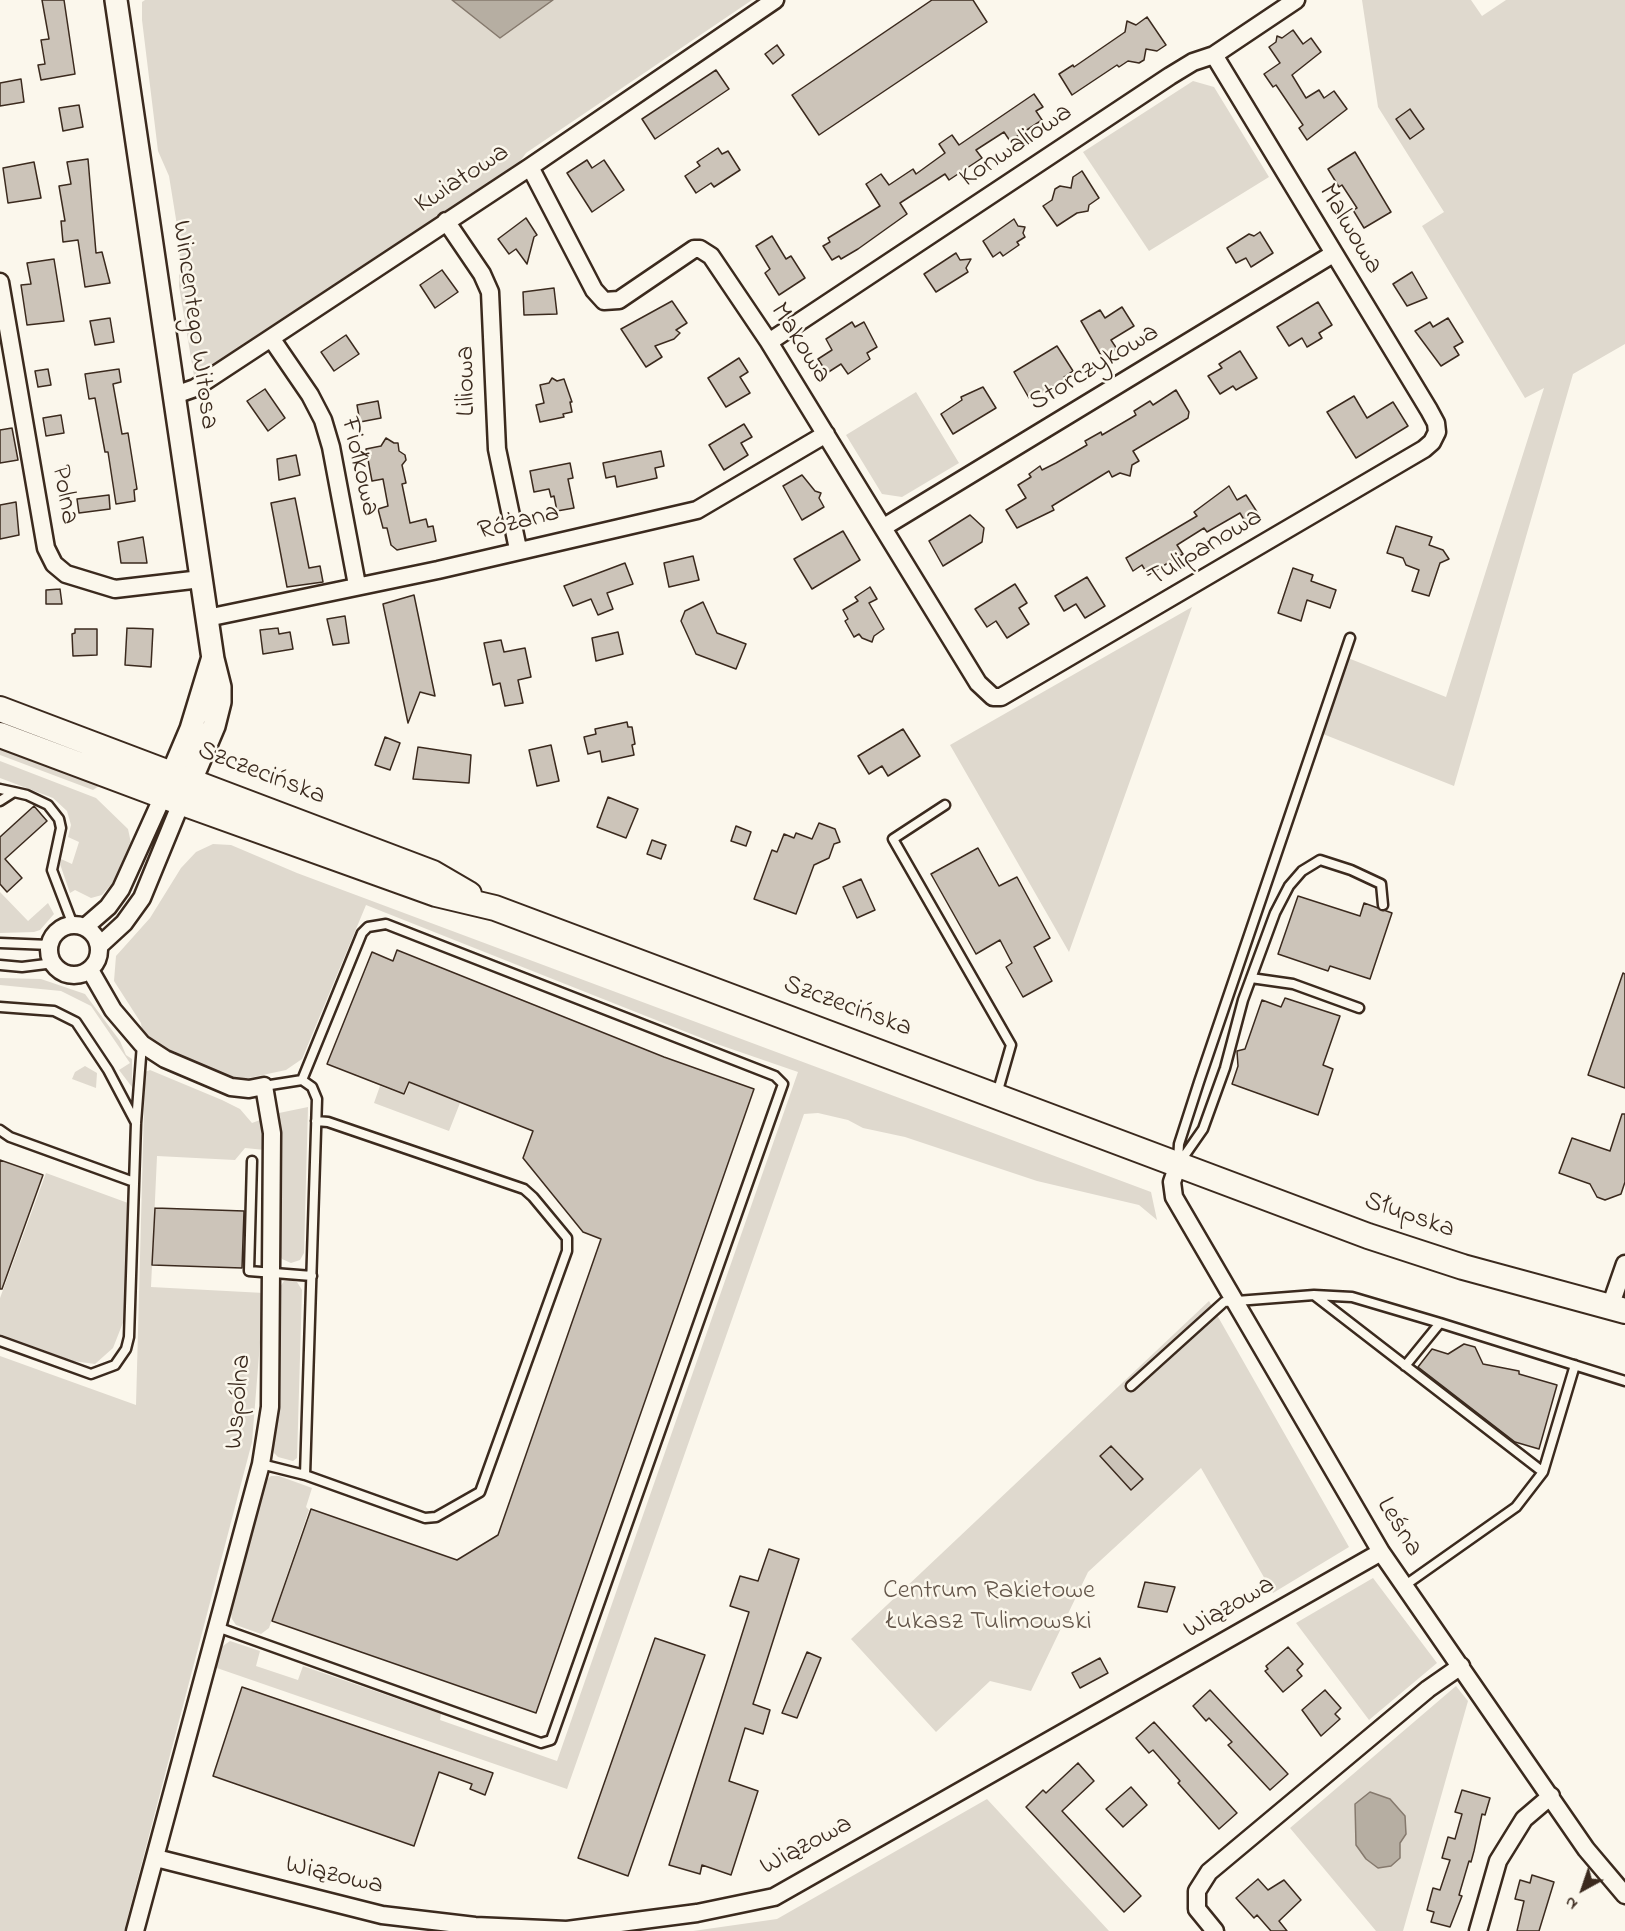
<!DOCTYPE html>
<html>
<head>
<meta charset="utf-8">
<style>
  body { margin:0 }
  #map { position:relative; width:1625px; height:1931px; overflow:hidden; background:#fbf7ec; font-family:"Indie Flower",sans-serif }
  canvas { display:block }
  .north { position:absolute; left:1553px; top:1859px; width:60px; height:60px; -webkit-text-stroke:4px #fbf7ec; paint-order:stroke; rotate:220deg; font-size:16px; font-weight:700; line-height:24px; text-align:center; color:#3b2a1e }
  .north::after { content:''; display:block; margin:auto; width:21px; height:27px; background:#3b2a1e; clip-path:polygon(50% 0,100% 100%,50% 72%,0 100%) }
</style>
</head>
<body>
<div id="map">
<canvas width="1625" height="1931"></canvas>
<div class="north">N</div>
</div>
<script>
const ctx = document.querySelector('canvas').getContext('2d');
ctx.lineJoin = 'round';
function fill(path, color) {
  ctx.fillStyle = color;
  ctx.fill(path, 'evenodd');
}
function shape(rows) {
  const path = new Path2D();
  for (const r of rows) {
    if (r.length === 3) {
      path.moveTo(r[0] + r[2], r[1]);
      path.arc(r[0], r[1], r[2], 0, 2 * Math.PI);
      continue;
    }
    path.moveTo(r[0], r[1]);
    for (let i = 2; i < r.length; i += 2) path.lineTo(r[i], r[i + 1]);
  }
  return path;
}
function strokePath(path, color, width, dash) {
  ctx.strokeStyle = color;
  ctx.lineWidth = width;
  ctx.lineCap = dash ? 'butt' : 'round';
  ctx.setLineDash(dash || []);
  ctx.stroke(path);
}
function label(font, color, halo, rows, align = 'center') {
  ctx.font = font + ' "Indie Flower",sans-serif';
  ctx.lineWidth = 5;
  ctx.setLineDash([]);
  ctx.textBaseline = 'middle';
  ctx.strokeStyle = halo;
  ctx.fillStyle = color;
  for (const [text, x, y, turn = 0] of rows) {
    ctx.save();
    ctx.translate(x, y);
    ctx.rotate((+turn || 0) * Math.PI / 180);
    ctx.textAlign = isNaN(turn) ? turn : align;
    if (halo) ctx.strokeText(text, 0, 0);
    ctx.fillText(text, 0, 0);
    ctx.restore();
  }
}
const green = shape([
  [145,0,752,0,526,153,516,167,208,372,194,376,179,286,180,244,169,176,158,151,142,20,142,2],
  [1362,0,1471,0,1482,16,1506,0,1625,0,1625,344,1573,374,1454,786,1323,734,1348,658,1446,697,1544,388,1525,398,1422,226,1444,212,1378,107],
  [1193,81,1214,87,1269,177,1149,251,1083,152],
  [916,392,959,463,902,497,882,494,846,435],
  [1192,607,1069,952,950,745],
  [0,749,99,786,93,790,0,755],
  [0,761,96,798,128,829,131,843,115,880,102,895,91,898,75,890,70,893,60,864,61,859,72,864,79,842,68,837,71,825,67,811,53,798,0,778],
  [213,844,231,845,297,873,1151,1192,1157,1220,1139,1205,1037,1181,905,1137,863,1128,848,1120,818,1113,804,1114,567,1789,214,1667,220,1648,230,1641,260,1651,256,1666,298,1680,303,1666,441,1714,440,1720,557,1761,798,1072,714,1043,366,905,302,1059,286,1070,244,1079,226,1077,168,1052,142,1031,141,1023,114,981,116,956,150,918,181,868,196,852],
  [0,892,28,921,48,903,54,914,40,930,34,932,0,933],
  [0,978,41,979,85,994,120,1041,126,1055,132,1059,132,1087,119,1070,130,1063,91,1006,61,991,0,985],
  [85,1066,97,1073,96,1088,72,1079,75,1072],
  [150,1070,222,1100,240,1109,252,1123,260,1120,265,1133,265,1150,245,1148,235,1160,157,1156,151,1287,264,1293,252,1442,124,1931,0,1931,0,1356,136,1405,145,1072],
  [410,1083,460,1103,449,1131,374,1103,380,1086,405,1095],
  [308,1107,304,1253,300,1260,291,1263,282,1259,278,1252,279,1113],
  [46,1173,128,1203,124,1320,113,1348,95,1364,73,1361,0,1334,0,1298],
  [290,1280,297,1282,302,1290,297,1458,293,1461,278,1457,274,1453,273,1444,278,1405,278,1290,284,1281],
  [1209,1301,1349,1547,1273,1593,1201,1468,1088,1572,1031,1691,990,1681,936,1732,851,1639],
  [271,1476,279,1476,312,1488,306,1507,309,1510,269,1628,261,1634,236,1625,232,1619,230,1610,263,1483],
  [1373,1578,1437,1663,1369,1720,1296,1623],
  [1456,1686,1468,1701,1403,1931,1376,1931,1290,1828],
  [987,1799,1109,1931,693,1931,777,1919]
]);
const water = shape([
  [452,0,553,0,500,38,452,0],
  [1370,1792,1390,1799,1405,1816,1406,1834,1400,1843,1400,1858,1391,1866,1378,1868,1366,1859,1356,1845,1355,1804,1370,1792]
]);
const building = shape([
  [42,0,64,0,75,74,41,80,38,65,45,64,41,40,49,39,42,0],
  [932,0,973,0,987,22,819,135,792,95,932,0],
  [1147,17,1166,45,1157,51,1146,49,1144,60,1139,63,1128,61,1119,67,1117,65,1072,95,1059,74,1073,65,1074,67,1125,32,1127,21,1136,25,1147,17],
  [1293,30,1303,44,1311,38,1321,52,1292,75,1306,98,1319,90,1324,98,1334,91,1347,109,1307,140,1299,128,1303,125,1276,85,1273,87,1264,74,1280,63,1269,47,1276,42,1277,36,1282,38,1293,30],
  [777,45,784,55,773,64,765,54,777,45],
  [716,70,729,89,655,139,642,119,716,70],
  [21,79,24,102,0,106,0,83,21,79],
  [1034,94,1043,107,1036,111,1042,120,1010,141,1004,132,976,150,982,158,949,180,945,174,900,203,907,214,858,249,841,259,839,256,832,260,823,246,830,242,828,238,880,206,866,184,881,174,889,185,913,169,916,174,945,153,939,144,952,135,959,145,1034,94],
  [79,105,83,127,63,131,59,108,79,105],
  [1410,109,1424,129,1410,139,1396,119,1410,109],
  [718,148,722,154,728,151,740,170,714,187,711,183,696,193,685,176,700,166,697,162,718,148],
  [1355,152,1391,212,1364,228,1353,210,1357,208,1342,185,1339,187,1328,169,1355,152],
  [88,159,96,253,102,252,110,283,85,287,78,240,63,242,61,221,65,221,59,186,71,184,67,162,88,159],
  [587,160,592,168,604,160,624,190,592,212,567,173,587,160],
  [34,162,41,198,8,203,3,168,34,162],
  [1082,171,1099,198,1089,205,1088,211,1077,213,1057,226,1043,206,1052,200,1055,189,1060,186,1071,188,1073,177,1082,171],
  [526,218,537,235,534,237,527,264,516,249,509,254,498,239,526,218],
  [1014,219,1018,226,1025,227,1023,233,1025,237,1017,242,1019,245,1003,256,1000,252,993,257,983,241,1014,219],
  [1260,232,1273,253,1251,267,1246,258,1236,263,1227,248,1249,234,1254,236,1260,232],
  [772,236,786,259,791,256,805,278,779,295,765,273,770,269,756,246,772,236],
  [956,253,960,260,971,259,966,268,968,272,936,292,924,274,956,253],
  [54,259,64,321,27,325,21,285,31,284,27,263,54,259],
  [442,270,458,292,435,308,420,285,442,270],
  [1412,272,1427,298,1407,306,1393,284,1412,272],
  [554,288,557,314,524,315,523,292,554,288],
  [672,301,687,323,676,330,680,333,674,339,655,346,662,357,646,367,621,329,672,301],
  [1318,302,1332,325,1319,333,1322,338,1307,347,1302,338,1289,346,1277,327,1318,302],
  [1122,307,1134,326,1111,340,1117,349,1102,357,1081,321,1100,310,1105,318,1122,307],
  [110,318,114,342,95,345,90,321,110,318],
  [1448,318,1463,342,1454,347,1459,355,1441,366,1415,331,1430,322,1433,327,1448,318],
  [852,322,855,327,864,322,877,347,867,353,870,359,848,374,841,364,827,373,818,359,832,350,826,339,852,322],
  [346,335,359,354,334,371,321,352,346,335],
  [1057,346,1073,371,1064,377,1067,380,1029,398,1014,372,1057,346],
  [1240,351,1257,378,1236,390,1233,386,1220,394,1208,376,1222,368,1219,364,1240,351],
  [739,358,748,372,740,377,750,393,726,407,708,378,739,358],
  [48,369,51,385,38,387,35,371,48,369],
  [119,369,121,382,113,384,122,434,128,433,137,489,134,490,135,501,116,504,108,452,105,452,95,398,89,399,85,374,119,369],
  [552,378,557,381,564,379,572,402,570,402,572,412,563,414,564,417,540,422,536,405,544,403,540,385,549,383,552,378],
  [983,387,996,408,953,434,941,414,962,400,961,397,983,387],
  [265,389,285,418,268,431,247,401,265,389],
  [1176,390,1189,412,1188,418,1133,451,1139,461,1132,465,1130,476,1120,473,1112,477,1109,471,1052,506,1054,510,1017,528,1006,510,1026,498,1018,485,1031,477,1029,474,1040,466,1042,470,1056,463,1087,445,1085,441,1101,432,1102,435,1136,415,1134,411,1150,401,1153,405,1176,390],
  [1354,396,1367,418,1393,402,1408,426,1356,458,1327,412,1354,396],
  [378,401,381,418,360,422,357,405,378,401],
  [61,415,64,433,46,436,43,418,61,415],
  [744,424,752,437,741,443,748,455,724,470,709,445,744,424],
  [12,428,18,460,0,463,0,430,12,428],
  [386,438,394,443,398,443,399,451,405,455,406,460,402,465,406,483,402,484,410,523,426,519,428,527,433,526,436,541,397,550,391,545,387,528,383,528,378,509,388,506,383,479,372,481,366,449,381,446,386,438],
  [661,451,664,466,655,468,657,478,617,487,615,476,606,478,603,463,661,451],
  [296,455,300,475,279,480,277,459,296,455],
  [570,463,573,478,568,479,574,508,557,511,554,496,551,497,549,489,534,492,530,471,570,463],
  [802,475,815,491,821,493,819,498,824,507,802,520,783,486,802,475],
  [1229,486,1237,500,1246,495,1259,515,1246,523,1240,513,1207,532,1204,528,1177,545,1183,554,1148,575,1142,565,1133,571,1126,558,1197,516,1194,512,1229,486],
  [109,495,110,509,79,513,77,499,109,495],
  [295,498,309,568,320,566,323,582,287,587,271,503,295,498],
  [16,502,19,535,0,539,0,505,16,502],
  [970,515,984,528,982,542,943,566,929,541,970,515],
  [1396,526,1432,537,1429,545,1443,550,1449,559,1440,563,1429,596,1412,591,1419,570,1406,565,1403,558,1387,553,1396,526],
  [843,531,860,560,812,589,794,559,843,531],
  [143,537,147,563,121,563,118,542,143,537],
  [693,556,699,580,669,587,664,563,693,556],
  [625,563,633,584,607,593,613,609,598,615,591,599,573,606,564,586,625,563],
  [1293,568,1313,575,1311,581,1336,590,1330,608,1307,600,1301,621,1278,613,1293,568],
  [1087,577,1105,606,1085,618,1076,604,1064,611,1055,596,1087,577],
  [1015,584,1027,603,1019,608,1029,624,1007,638,996,621,987,627,975,609,1015,584],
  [870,587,877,599,869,603,884,629,874,636,872,642,862,638,859,634,854,637,845,621,848,619,843,610,858,601,855,597,870,587],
  [60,589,62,604,46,604,46,590,60,589],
  [414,595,435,696,420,692,408,723,383,604,414,595],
  [703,602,717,633,746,644,736,669,696,654,681,621,685,611,703,602],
  [345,616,349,643,333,645,327,619,345,616],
  [127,628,153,629,151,667,125,665,127,628],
  [278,628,279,634,290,632,293,649,263,654,260,630,278,628],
  [75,629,97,629,97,655,73,656,72,634,75,633,75,629],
  [618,632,623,654,596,661,592,638,618,632],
  [501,640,504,652,525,648,531,677,518,680,523,703,505,706,500,683,493,685,484,643,501,640],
  [627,722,628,727,632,727,635,744,632,745,634,755,602,762,600,751,588,754,584,737,596,734,595,729,627,722],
  [903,729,920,756,888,776,882,766,869,774,858,756,903,729],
  [385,737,400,743,390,770,375,765,385,737],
  [551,745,559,781,537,786,529,750,551,745],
  [418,747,471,755,469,783,413,779,418,747],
  [608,797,638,809,626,838,597,827,608,797],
  [34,806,47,821,5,859,22,878,7,892,0,884,0,837,34,806],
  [819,823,835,829,840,842,834,844,829,858,814,865,796,914,754,899,772,850,777,852,784,834,794,838,796,833,812,839,819,823],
  [736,826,751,832,746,846,731,841,736,826],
  [652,840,666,845,661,859,647,854,652,840],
  [978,848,999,886,1017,877,1050,938,1034,947,1052,981,1023,997,1006,967,1012,963,1000,940,976,954,931,874,978,848],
  [861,879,875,910,857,918,843,887,861,879],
  [1298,896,1360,916,1364,903,1392,913,1370,979,1330,966,1328,971,1278,954,1298,896],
  [397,950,664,1057,754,1089,536,1713,272,1621,311,1509,457,1560,498,1535,601,1239,583,1232,523,1158,533,1131,409,1082,404,1094,327,1064,372,952,393,961,397,950],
  [1623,973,1625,974,1625,1088,1588,1075,1623,973],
  [1285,998,1340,1016,1323,1065,1333,1069,1318,1115,1232,1084,1238,1066,1237,1051,1245,1049,1262,1000,1281,1007,1285,998],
  [1622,1114,1625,1114,1625,1182,1621,1194,1605,1200,1597,1197,1590,1184,1559,1173,1572,1138,1610,1151,1622,1114],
  [0,1160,43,1175,2,1289,0,1289,0,1160],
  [155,1208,244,1211,242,1268,152,1265,155,1208],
  [1464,1344,1475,1347,1483,1364,1519,1371,1519,1374,1557,1385,1539,1449,1515,1442,1418,1367,1432,1349,1448,1354,1464,1344],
  [1111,1446,1143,1479,1131,1490,1100,1456,1111,1446],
  [769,1549,799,1559,753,1704,770,1710,763,1734,745,1728,729,1781,758,1791,731,1875,702,1865,700,1874,669,1865,749,1612,730,1606,740,1576,758,1581,769,1549],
  [1145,1582,1175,1587,1167,1612,1138,1607,1145,1582],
  [655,1638,705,1655,628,1876,578,1858,655,1638],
  [1288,1647,1303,1664,1297,1670,1302,1676,1283,1692,1265,1671,1268,1669,1266,1666,1288,1647],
  [807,1652,821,1658,797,1718,782,1713,807,1652],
  [1100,1658,1108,1673,1080,1688,1072,1673,1100,1658],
  [242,1687,493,1773,485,1795,470,1789,472,1784,439,1772,414,1846,213,1776,242,1687],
  [1210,1690,1288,1774,1270,1790,1228,1745,1232,1742,1209,1718,1206,1721,1193,1706,1210,1690],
  [1325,1690,1341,1708,1335,1714,1340,1719,1321,1736,1302,1710,1325,1690],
  [1154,1722,1237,1813,1219,1829,1178,1783,1180,1781,1153,1750,1149,1753,1136,1738,1154,1722],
  [1078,1763,1094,1781,1062,1811,1141,1896,1124,1912,1026,1807,1043,1790,1046,1793,1078,1763],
  [1131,1787,1147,1805,1123,1827,1106,1809,1131,1787],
  [1462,1790,1490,1798,1485,1815,1482,1814,1474,1851,1471,1862,1469,1861,1459,1895,1462,1896,1450,1927,1431,1922,1434,1912,1427,1910,1433,1888,1440,1890,1450,1860,1442,1858,1448,1837,1455,1839,1462,1814,1455,1812,1462,1790],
  [1532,1875,1554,1882,1539,1931,1517,1931,1524,1901,1515,1899,1520,1880,1530,1883,1532,1875],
  [1258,1879,1268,1890,1284,1880,1301,1900,1279,1921,1287,1931,1271,1931,1257,1915,1254,1918,1236,1898,1258,1879]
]);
const service = shape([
  [0,789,14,792],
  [0,801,14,792,27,795,48,805,59,819,61,828,52,870,73,925],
  [945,805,893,839,1011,1045,997,1094],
  [0,943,50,945],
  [0,965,22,967,54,963],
  [1251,978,1293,984,1359,1008],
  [0,1007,54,1011,76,1022,108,1070,136,1123],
  [264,1086,302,1080,312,1087,317,1099,305,1475],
  [0,1130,10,1137,134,1182],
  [252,1161,249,1271,312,1276],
  [1178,1161,1179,1144,1199,1082,1350,638],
  [1180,1162,1203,1129,1225,1068,1243,1000,1275,913,1289,886,1302,871,1320,860,1351,870,1381,884,1383,905],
  [1314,1295,1352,1297,1440,1323,1405,1366],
  [1440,1323,1625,1381],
  [0,1341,91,1374,115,1365,126,1349,129,1337,136,1123,142,1044],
  [1131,1386,1224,1302,1314,1295,1543,1472,1516,1507,1404,1586],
  [261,1464,305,1475,425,1518,436,1517,480,1492,567,1251,567,1238,533,1197,524,1189,328,1122,316,1121],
  [1543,1472,1575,1365],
  [217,1627,541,1743,551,1740,783,1084,775,1076,386,924,368,927,362,933,302,1080]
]);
const minor = shape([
  [530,167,594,290,604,301,619,300,694,249,700,249,711,256,769,342,978,683,993,697,1001,697,1424,449,1432,442,1437,432,1436,423,1429,410,1214,55],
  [446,221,482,274,490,292,497,449,518,549],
  [0,282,46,548,54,564,66,574,115,589,201,579],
  [271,338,310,395,323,420,331,447,357,585],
  [769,342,1170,76,1193,62,1214,55,1296,0],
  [175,395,195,388,271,338,530,167,775,0],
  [884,527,1333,254],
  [207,618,438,570,697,510,826,434],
  [74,950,25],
  [85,927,108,907,121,889,163,796],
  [99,946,124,923,142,898,181,803],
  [90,970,113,1010,142,1044,165,1059,231,1087,249,1089,264,1086,272,1133,270,1407,261,1464,135,1931],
  [1178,1165,1172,1182,1174,1197,1381,1552,1586,1849,1625,1895],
  [1610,1307,1625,1264],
  [156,1858,382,1915,475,1926,567,1930,697,1913,774,1897,1381,1552],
  [1215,1931,1197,1909,1197,1891,1209,1872,1428,1689,1461,1666],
  [1478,1931,1498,1861,1524,1819,1551,1796]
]);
const tertiary = shape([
  [116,0,213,659,220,687,220,702,214,726,184,797],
  [166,788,191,729,212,660]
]);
const secondary = shape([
  [0,709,433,873,469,894],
  [0,735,163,796,436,894,495,908,1368,1236,1463,1267,1625,1311]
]);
const streetNames = [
  ["Konwaliowa",1017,147,-34],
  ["Kwiatowa",463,180,-33],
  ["Malwowa",1349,230,59],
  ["Wincentego Witosa",193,325,82],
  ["Makowa",799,344,57],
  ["Storczykowa",1095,369,-31],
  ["Liliowa",468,381,-91],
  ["Fiołkowa",358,467,77],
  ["Polna",63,495,80],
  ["Różana",519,524,-14],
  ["Tulipanowa",1206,549,-31],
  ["Szczecińska",261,775,21],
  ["Szczecińska",847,1008,20],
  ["Słupska",1409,1217,19],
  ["Wspólna",240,1402,-85],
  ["Leśna",1398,1528,58],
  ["Wiązowa",1230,1609,-30],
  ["Wiązowa",807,1847,-28],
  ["Wiązowa",334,1877,13]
];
const parkNames = [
  ["Centrum Rakietowe",989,1593],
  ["Łukasz Tulimowski",989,1624]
];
fill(green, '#dfd9ce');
fill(water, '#b6aea2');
strokePath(water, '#85796d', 1.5);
fill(building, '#ccc4b9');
strokePath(building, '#3b2a1e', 1.5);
strokePath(service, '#3b2a1e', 13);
strokePath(minor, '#3b2a1e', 21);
strokePath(tertiary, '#3b2a1e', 26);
strokePath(secondary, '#3b2a1e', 28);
strokePath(service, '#fbf7ec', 8);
strokePath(minor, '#fbf7ec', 16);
strokePath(tertiary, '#fbf7ec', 21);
strokePath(secondary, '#fbf7ec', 24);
label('27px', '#3b2a1e', '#fbf7ec', streetNames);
label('27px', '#64564a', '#fbf7ec', parkNames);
</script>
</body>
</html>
